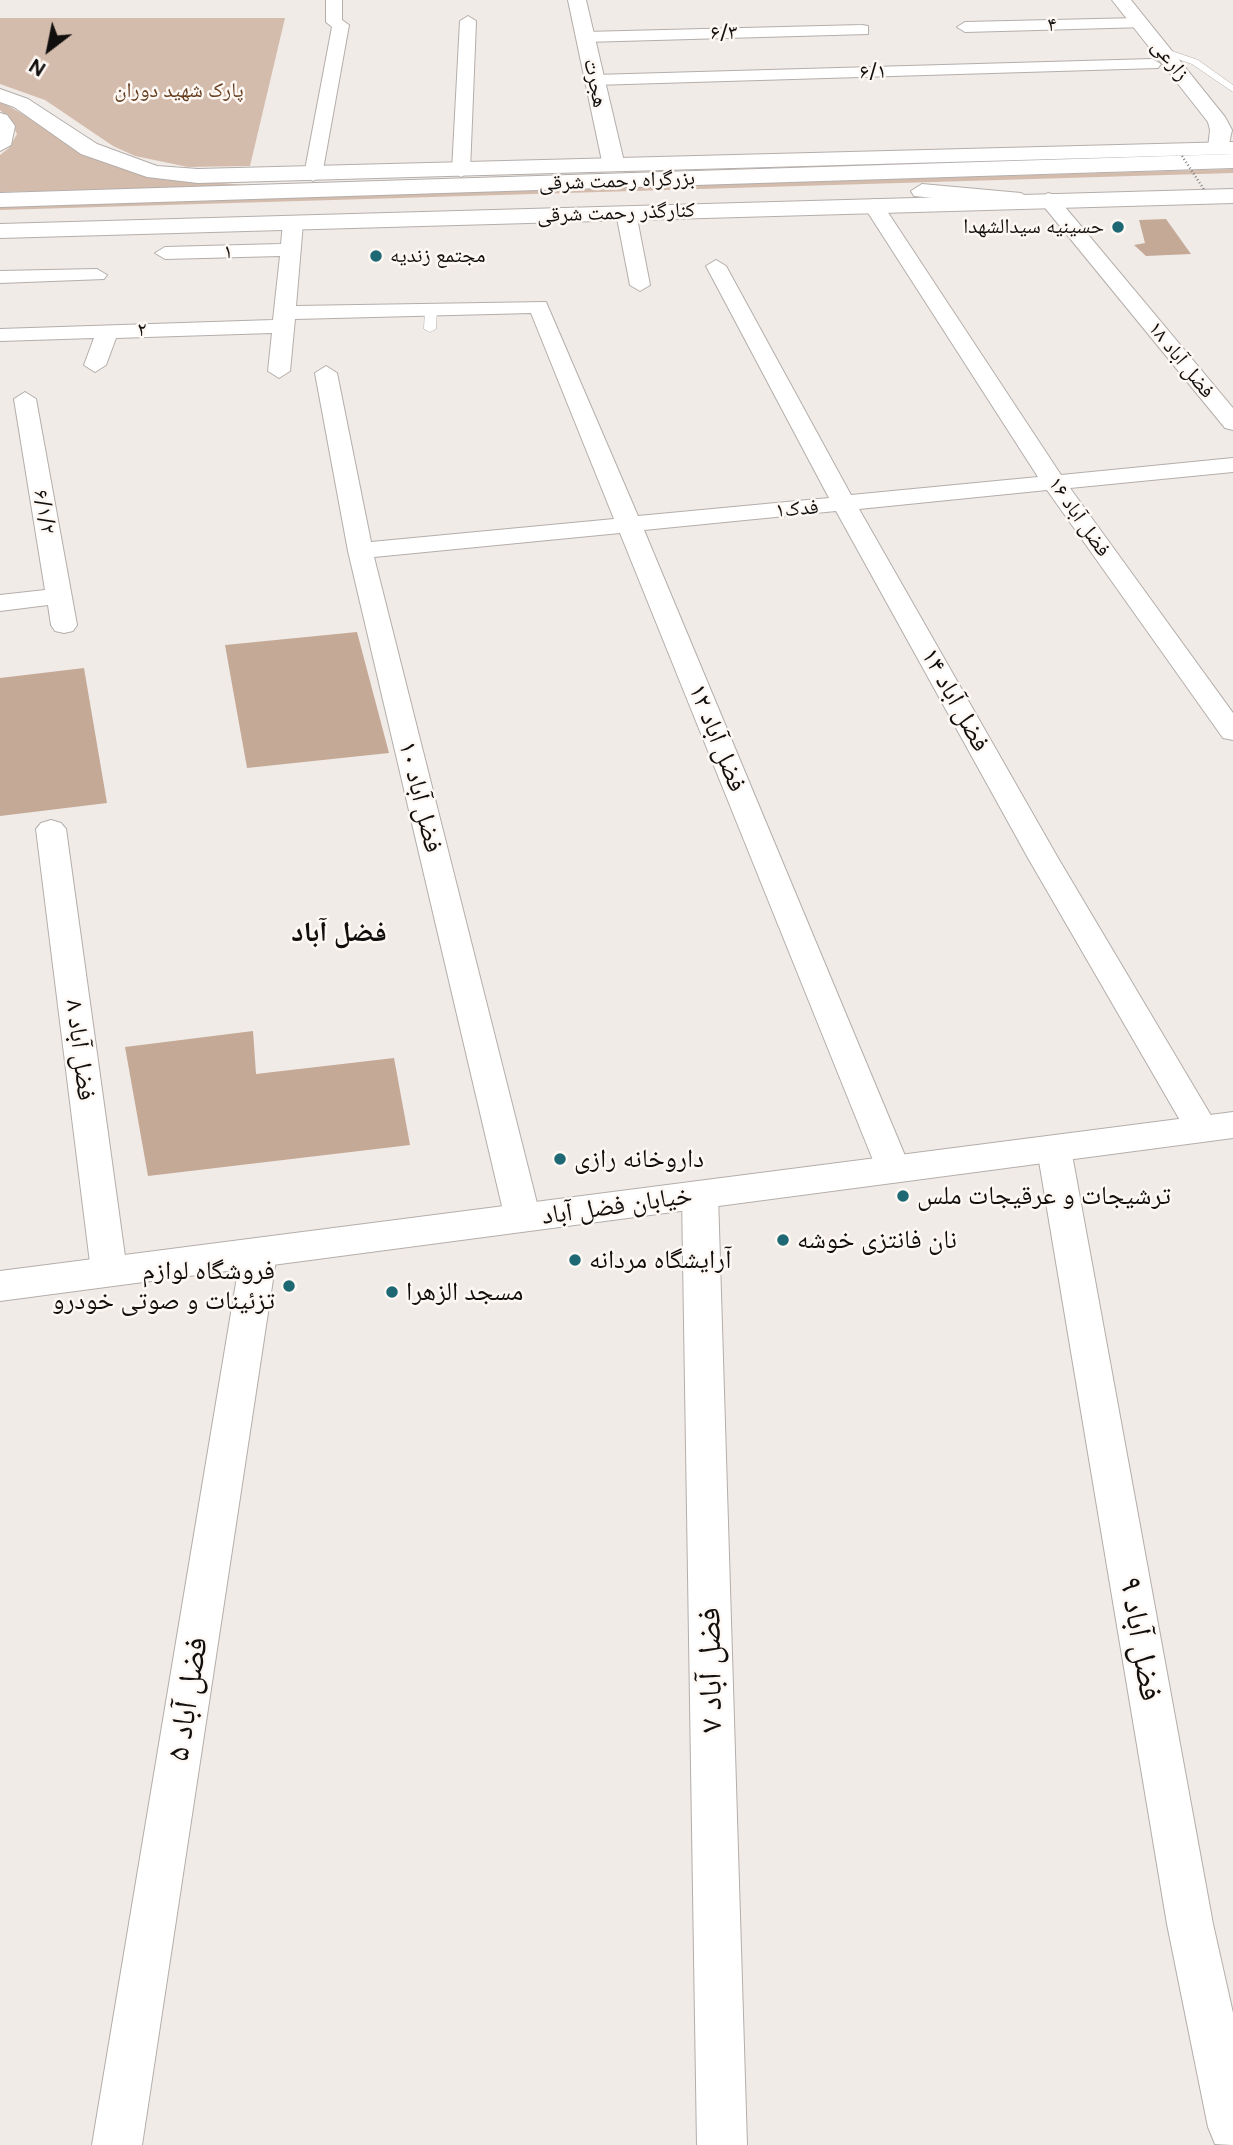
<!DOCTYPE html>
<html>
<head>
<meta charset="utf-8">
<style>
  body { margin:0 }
  #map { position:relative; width:1233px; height:2145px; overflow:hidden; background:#f1ebe7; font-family:Figtree,sans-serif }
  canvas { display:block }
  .north { position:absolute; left:14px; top:14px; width:70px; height:70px; -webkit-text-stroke:5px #fef8f4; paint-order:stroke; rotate:212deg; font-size:19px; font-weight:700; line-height:28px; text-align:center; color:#110f0e }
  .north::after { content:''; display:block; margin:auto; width:24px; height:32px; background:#110f0e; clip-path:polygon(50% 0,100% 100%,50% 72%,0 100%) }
</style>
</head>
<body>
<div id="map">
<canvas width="1233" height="2145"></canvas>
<div class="north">N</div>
</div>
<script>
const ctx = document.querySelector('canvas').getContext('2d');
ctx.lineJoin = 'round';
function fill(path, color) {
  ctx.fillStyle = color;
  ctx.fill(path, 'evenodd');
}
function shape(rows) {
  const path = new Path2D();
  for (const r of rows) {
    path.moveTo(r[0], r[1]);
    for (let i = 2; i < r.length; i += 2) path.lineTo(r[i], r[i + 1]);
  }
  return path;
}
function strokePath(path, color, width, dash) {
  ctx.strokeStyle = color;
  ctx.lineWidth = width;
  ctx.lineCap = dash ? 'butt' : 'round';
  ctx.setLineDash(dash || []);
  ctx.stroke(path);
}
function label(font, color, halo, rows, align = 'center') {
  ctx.font = font + ' Figtree,"Noto Naskh Arabic",sans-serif';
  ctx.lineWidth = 5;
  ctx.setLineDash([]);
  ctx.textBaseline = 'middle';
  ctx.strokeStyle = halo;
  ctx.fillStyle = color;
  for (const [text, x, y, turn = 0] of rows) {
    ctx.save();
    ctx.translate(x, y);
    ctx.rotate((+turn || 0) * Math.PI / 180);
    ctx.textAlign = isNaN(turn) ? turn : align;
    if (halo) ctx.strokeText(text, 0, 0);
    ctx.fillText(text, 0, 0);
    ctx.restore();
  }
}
const green = shape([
  [0,18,285,18,250,166,188,167,135,156,113,146,45,100,0,84],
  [0,101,109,164,169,179,260,186,0,192,0,155,9,148,17,134,11,121,0,110],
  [1233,169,1233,173,0,210,0,206]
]);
const forest = shape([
  [1166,219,1191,254,1146,256,1134,245,1145,243,1139,220],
  [357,632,389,753,247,768,225,645],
  [84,668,107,803,0,816,0,678],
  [253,1031,256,1074,394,1058,410,1145,148,1176,125,1047]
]);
const service = shape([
  [1163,48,1198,60,1233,85,1233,92,1192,64,1160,53,1163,48],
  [431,306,437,309,436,329,430,332,424,329,425,309,431,306]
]);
const minor = shape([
  [326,0,342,0,342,20,349,25,322,175,313,181,304,175,332,27,326,22,326,0],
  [468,16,476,21,470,171,461,177,452,171,460,21,468,16],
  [1140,18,1146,19,1146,27,965,32,957,27,965,22,1140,18],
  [862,25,868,26,868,34,585,42,577,37,585,32,862,25],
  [1152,59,1161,64,1158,68,594,85,585,80,594,75,1152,59],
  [1048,193,1055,195,1233,408,1233,430,1225,428,1041,203,1038,199,1048,193],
  [873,199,883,205,1061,475,1233,458,1233,472,1070,488,1233,713,1233,740,1223,738,1047,490,859,509,1058,858,1219,1129,1214,1137,1202,1140,1190,1137,1185,1129,1028,858,836,511,644,530,911,1170,906,1178,894,1181,882,1178,877,1170,620,533,374,557,541,1219,536,1227,523,1231,510,1227,505,1219,348,551,315,373,326,366,337,373,371,542,614,519,531,313,295,319,290,371,279,378,268,371,272,333,116,338,106,365,95,372,84,365,94,338,0,341,0,329,273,320,280,256,165,259,155,253,165,247,281,244,283,223,293,217,303,223,296,306,546,302,638,516,829,498,706,266,716,260,726,266,851,495,1038,477,863,205,873,199],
  [626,207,636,213,650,285,640,291,630,285,616,213,626,207],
  [97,269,107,275,104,279,0,283,0,271,97,269],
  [25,392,36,399,77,625,73,631,64,633,55,631,51,625,48,605,0,611,0,595,45,590,14,399,25,392],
  [51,820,61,823,66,829,127,1271,122,1280,109,1284,96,1280,91,1271,36,829,41,823,51,820],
  [1054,1138,1066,1141,1071,1149,1213,1924,1233,2013,1233,2145,1215,2144,1208,2127,1167,1924,1037,1149,1042,1141,1054,1138],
  [700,1183,712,1187,718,1195,747,2145,697,2145,682,1195,688,1187,700,1183],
  [259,1241,272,1244,277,1253,142,2145,92,2145,241,1253,246,1244,259,1241]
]);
const tertiary = shape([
  [568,0,586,0,625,166,622,171,606,171,603,166,568,0],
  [1112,0,1131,0,1225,117,1232,130,1227,153,1211,153,1208,148,1210,130,1208,122,1112,0],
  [1233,1112,1233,1138,0,1301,0,1271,1233,1112]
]);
const secondary = shape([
  [0,89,28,99,97,144,157,166,198,169,1233,142,1233,154,198,183,147,177,81,154,14,107,0,102,0,89],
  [1233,189,1233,203,0,238,0,224,1233,189]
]);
const trunk = shape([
  [0,113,7,115,15,126,11,145,0,151,0,113],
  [1233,154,1233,168,0,207,0,193,1233,154],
  [922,184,1021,193,1032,200,1021,207,914,196,911,191,922,184]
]);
const pathBridge = shape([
  [1182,156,1205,191]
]);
const markers = [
  [1118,227,7,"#1d6872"],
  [376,256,7,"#1d6872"],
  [560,1159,7,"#1d6872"],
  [903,1196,7,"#1d6872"],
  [783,1240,7,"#1d6872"],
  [575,1260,7,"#1d6872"],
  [289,1286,7,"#1d6872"],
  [392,1292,7,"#1d6872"]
];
const farStreetnames = [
  ["۴",1052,25,-2],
  ["۶/۳",724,33,-1],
  ["زارعی",1170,60,51],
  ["۶/۱",873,72,-2],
  ["هجرت",595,83,78],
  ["بزرگراه رحمت شرقی",617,181,-2],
  ["کنارگذر رحمت شرقی",616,213,-2],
  ["۱",228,252,-1],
  ["۲",142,330,-2],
  ["فضل آباد ۱۸",1181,360,51],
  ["فدک۱",797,509,-5],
  ["۶/۱/۲",44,512,80],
  ["فضل آباد ۱۶",1079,517,55]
];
const farParknames = [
  ["پارک شهید دوران",179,91]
];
const farPoinames = [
  ["حسینیه سیدالشهدا",1104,227],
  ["مجتمع زندیه",390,256,"left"]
];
const streetNames = [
  ["فضل آباد ۱۴",955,700,61],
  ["فضل آباد ۱۲",717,738,68],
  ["فضل آباد ۱۰",420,797,76],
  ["فضل آباد ۸",80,1050,83],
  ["خیابان فضل آباد",617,1206,-8]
];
const poiNames = [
  ["داروخانه رازی",574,1159],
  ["ترشیجات و عرقیجات ملس",917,1196],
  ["نان فانتزی خوشه",797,1240],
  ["آرایشگاه مردانه",589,1260],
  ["فروشگاه لوازم",275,1271,"right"],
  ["تزئینات و صوتی خودرو",275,1301,"right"],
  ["مسجد الزهرا",406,1292]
];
const neighbourhoodNames = [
  ["فضل آباد",339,933]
];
const nearStreetnames = [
  ["فضل آباد ۹",1140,1639,80],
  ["فضل آباد ۷",711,1670,-91],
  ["فضل آباد ۵",188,1699,-81]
];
fill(green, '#d4bcad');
fill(forest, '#c4a997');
strokePath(service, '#b4aeab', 1);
strokePath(minor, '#b4aeab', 2);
strokePath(tertiary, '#b4aeab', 2);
strokePath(secondary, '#b4aeab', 2);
strokePath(trunk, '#b4aeab', 2);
fill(service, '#fff');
fill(minor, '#fff');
fill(tertiary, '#fff');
fill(secondary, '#fff');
fill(trunk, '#fff');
strokePath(pathBridge, '#827e7c', 2.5, [1, 2.5]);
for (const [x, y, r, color] of markers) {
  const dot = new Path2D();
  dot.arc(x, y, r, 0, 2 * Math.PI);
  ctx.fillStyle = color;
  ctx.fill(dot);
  strokePath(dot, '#fef8f4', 2.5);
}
label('21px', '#110f0e', '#fef8f4', farStreetnames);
label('21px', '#653d1f', '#fef8f4', farParknames);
label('21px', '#110f0e', '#fef8f4', farPoinames, 'right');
label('26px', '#110f0e', '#fef8f4', streetNames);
label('26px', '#110f0e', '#fef8f4', poiNames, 'left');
label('bold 28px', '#110f0e', '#fef8f4', neighbourhoodNames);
label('32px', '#110f0e', '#fef8f4', nearStreetnames);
</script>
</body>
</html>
